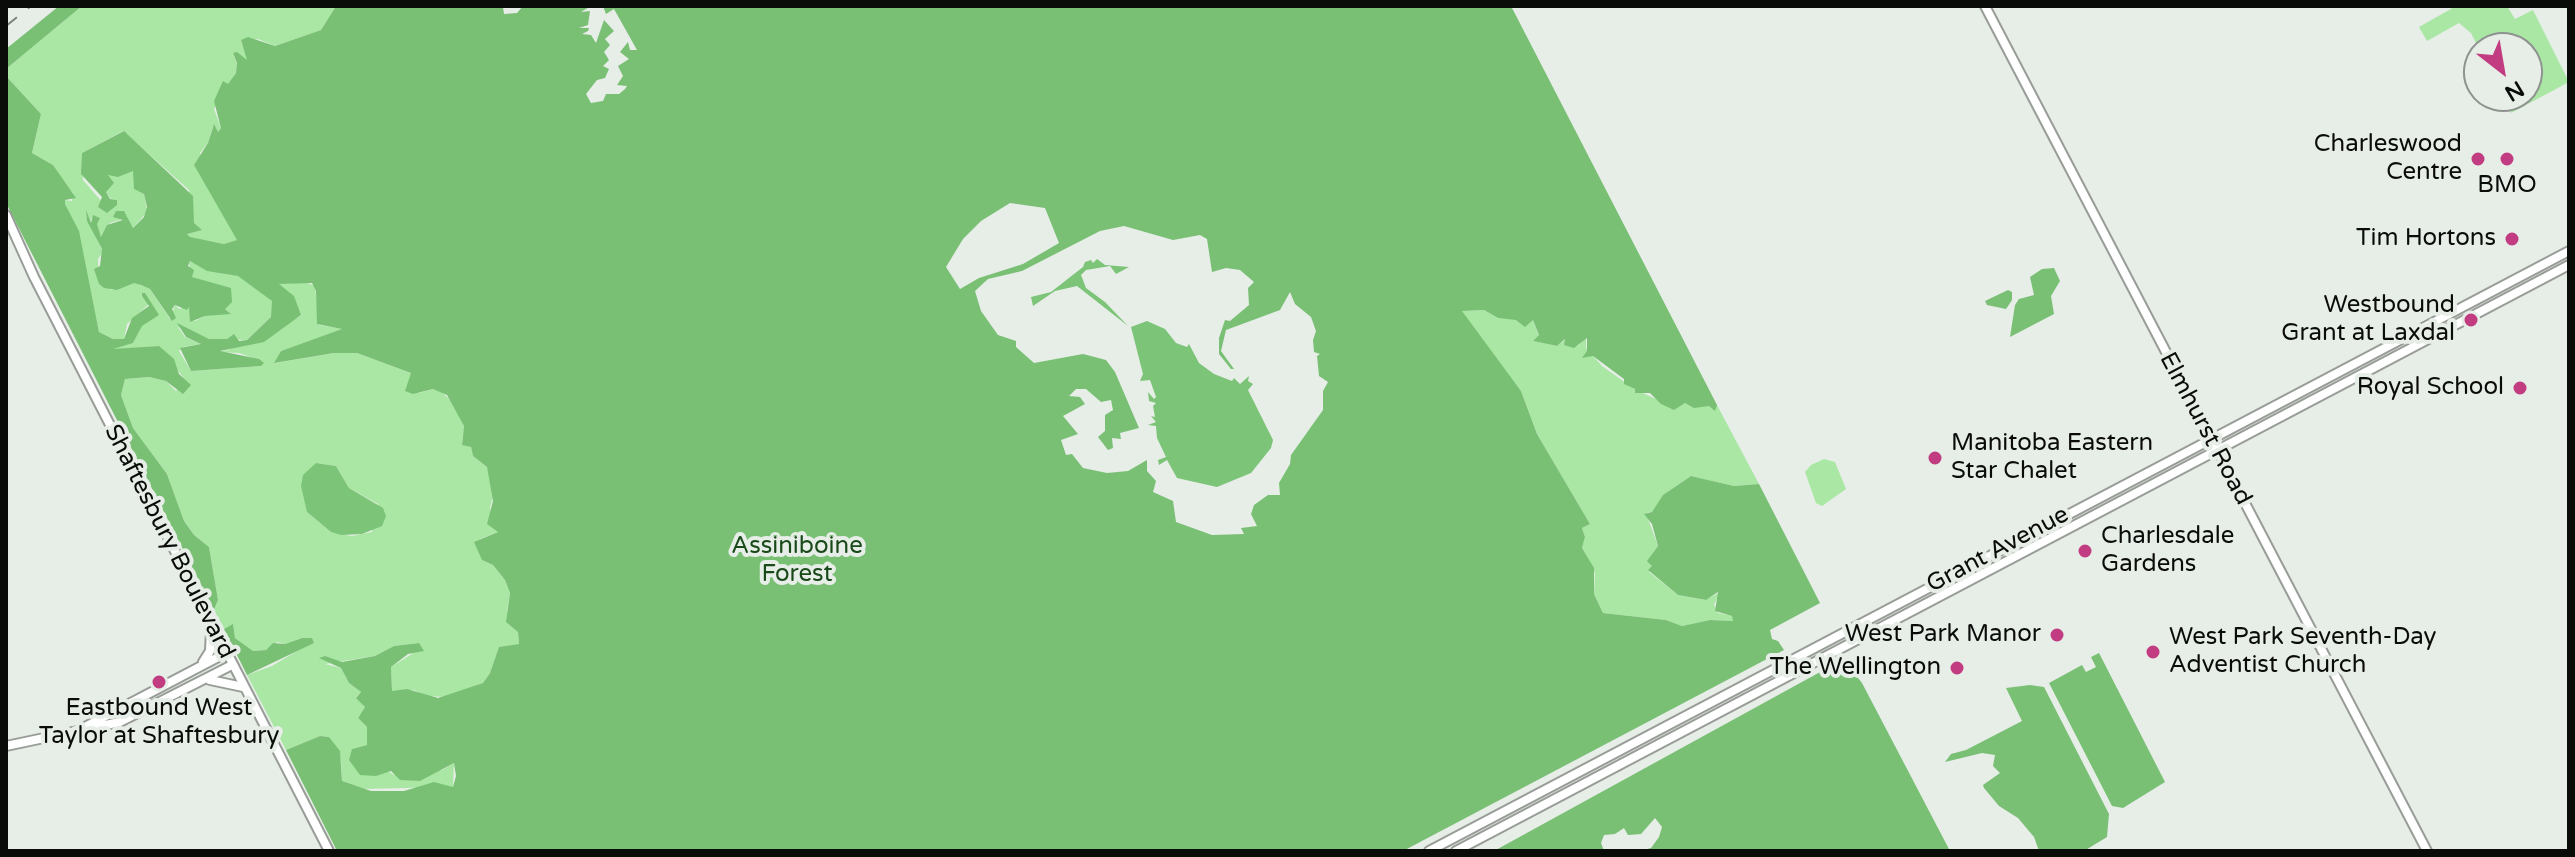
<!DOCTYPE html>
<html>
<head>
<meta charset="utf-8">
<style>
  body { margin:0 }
  #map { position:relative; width:2575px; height:857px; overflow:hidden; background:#e7ede7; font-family:"Varela Round",sans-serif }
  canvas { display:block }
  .frame { position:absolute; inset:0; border:8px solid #0a0c0a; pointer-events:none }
  .north { position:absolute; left:2463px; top:32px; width:80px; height:80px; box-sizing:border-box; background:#e7ede7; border:2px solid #8f938f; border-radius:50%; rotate:149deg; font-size:22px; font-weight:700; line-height:32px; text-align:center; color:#0a0c0a }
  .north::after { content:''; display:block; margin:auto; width:28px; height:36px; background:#c13c80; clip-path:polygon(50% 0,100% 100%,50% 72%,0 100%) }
</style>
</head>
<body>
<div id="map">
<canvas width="2575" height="857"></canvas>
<div class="frame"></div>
<div class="north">N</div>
</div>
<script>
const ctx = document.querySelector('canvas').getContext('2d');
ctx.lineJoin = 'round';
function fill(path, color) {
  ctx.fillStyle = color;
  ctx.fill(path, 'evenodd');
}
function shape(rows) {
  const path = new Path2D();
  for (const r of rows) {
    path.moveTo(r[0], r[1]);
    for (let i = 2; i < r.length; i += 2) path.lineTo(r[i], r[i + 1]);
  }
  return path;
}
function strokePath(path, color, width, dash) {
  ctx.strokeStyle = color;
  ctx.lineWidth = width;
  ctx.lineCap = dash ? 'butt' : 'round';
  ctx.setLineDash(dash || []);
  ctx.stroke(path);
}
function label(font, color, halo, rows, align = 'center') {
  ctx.font = font + ' "Varela Round",sans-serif';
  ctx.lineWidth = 8;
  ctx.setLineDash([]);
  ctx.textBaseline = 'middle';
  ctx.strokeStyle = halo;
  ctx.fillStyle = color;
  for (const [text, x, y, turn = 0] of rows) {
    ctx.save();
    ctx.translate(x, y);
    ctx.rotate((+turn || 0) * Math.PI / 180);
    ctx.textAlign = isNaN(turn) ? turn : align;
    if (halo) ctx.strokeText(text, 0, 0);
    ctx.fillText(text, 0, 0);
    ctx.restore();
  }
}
const green = shape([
  [82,6,336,6,321,30,275,46,258,39,241,41,249,62,233,53,237,64,236,73,214,109,221,128,218,132,213,126,208,143,200,153,238,240,224,244,190,238,187,234,200,230,194,223,189,190,123,131,82,153,83,180,110,211,117,200,111,199,106,192,109,174,134,171,134,189,144,193,147,212,133,228,129,226,127,216,119,218,123,219,110,223,101,237,92,217,90,223,85,214,103,252,98,259,99,284,112,290,134,282,141,285,150,289,170,319,175,305,179,309,189,306,192,311,190,319,195,321,205,316,230,313,225,309,223,288,191,277,189,261,202,264,207,270,239,276,269,296,274,306,271,317,247,340,209,339,178,327,185,337,201,344,183,347,179,351,191,371,261,366,253,358,239,353,219,352,228,350,301,316,278,284,305,282,315,286,319,325,344,329,281,351,275,363,334,353,357,353,411,373,419,393,433,389,441,391,454,404,464,426,462,442,471,447,473,456,487,467,489,474,493,496,490,508,498,532,480,539,482,560,493,565,505,580,510,593,507,612,518,632,519,644,499,648,490,673,483,683,447,697,425,696,414,690,392,692,391,667,415,652,419,643,394,646,375,656,325,664,341,668,349,683,361,692,356,697,365,707,358,718,367,727,367,745,352,749,394,775,442,770,454,763,453,787,360,789,342,781,341,760,329,737,320,736,286,750,247,675,272,666,314,641,302,638,285,644,277,642,266,650,253,651,235,638,233,625,224,629,214,610,218,600,209,547,194,535,184,521,167,474,133,428,121,395,125,379,149,377,166,381,176,391,186,381,159,346,113,350,112,347,133,343,141,326,158,315,149,304,127,324,124,339,113,339,99,332,78,231,65,205,65,200,72,201,73,193,64,185,53,165,32,153,41,114,6,76,6,69],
  [316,463,336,466,349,488,378,504,372,532,352,536,331,532,307,512],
  [2456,6,2507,6,2515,19,2533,10,2569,82,2511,113,2503,96,2527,96,2527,48,2479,49,2471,33,2459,23,2427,41,2419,27],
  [1484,310,1498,318,1533,320,1539,336,1533,341,1557,346,1566,339,1578,346,1586,337,1586,348,1602,366,1636,390,1667,404,1685,403,1693,407,1717,405,1759,484,1734,486,1691,476,1669,491,1652,512,1646,513,1658,546,1648,561,1653,566,1649,572,1678,595,1705,600,1719,593,1714,605,1718,613,1733,616,1733,621,1710,620,1682,626,1666,620,1603,613,1594,594,1595,573,1582,548,1585,537,1582,528,1590,524,1537,434,1521,391,1461,314,1462,311],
  [1824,459,1835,462,1846,489,1822,506,1816,503,1805,472,1811,465]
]);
const forest = shape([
  [59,6,82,6,6,69,6,49],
  [336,6,496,6,503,7,504,14,517,13,523,6,591,6,581,12,590,11,588,25,579,28,589,28,588,31,582,34,591,35,596,43,604,20,614,31,605,39,610,45,604,52,609,60,603,66,609,69,605,78,597,80,586,94,591,103,603,101,606,94,619,94,625,89,627,86,617,85,623,76,618,66,629,59,620,52,628,42,630,50,637,50,614,9,606,14,603,6,1511,6,1717,405,1715,411,1709,406,1694,408,1685,403,1674,410,1661,404,1650,393,1635,393,1635,389,1624,384,1624,379,1593,356,1582,358,1587,351,1587,338,1574,348,1564,345,1565,339,1557,346,1533,341,1539,335,1533,320,1525,327,1516,320,1498,318,1484,310,1462,311,1521,391,1537,434,1590,524,1582,528,1585,537,1582,548,1594,568,1594,594,1603,613,1666,620,1682,626,1710,620,1733,621,1732,616,1715,611,1718,592,1706,600,1678,595,1648,570,1652,566,1647,561,1658,546,1652,524,1644,514,1652,512,1663,495,1691,476,1734,486,1759,484,1820,603,1770,630,1772,639,1778,641,1784,650,1403,851,337,851,286,750,320,736,329,737,340,751,342,781,371,791,404,791,434,782,453,787,456,776,454,763,420,781,400,780,391,771,376,776,360,775,349,760,352,749,367,745,367,727,358,718,365,707,356,698,361,692,349,683,341,668,319,658,325,656,342,662,375,656,394,646,419,643,424,651,408,654,391,667,392,691,407,689,438,698,483,683,490,673,499,647,519,644,518,632,506,622,510,593,505,580,493,565,482,560,474,542,498,532,487,524,493,501,487,467,473,456,471,447,462,445,464,426,447,395,433,389,413,394,405,391,411,373,357,353,334,353,274,363,281,351,342,329,317,324,316,291,312,283,279,284,294,296,301,315,264,342,220,351,259,359,264,363,261,366,191,371,180,348,201,344,186,337,177,323,209,339,227,339,234,334,239,341,247,340,271,317,272,301,238,276,207,271,190,261,188,266,194,270,192,277,231,288,232,302,225,309,231,314,205,316,190,322,189,307,187,310,175,305,172,309,176,318,172,321,150,289,141,285,134,283,117,290,104,288,99,284,94,269,100,266,102,249,87,221,86,210,91,223,93,215,100,218,97,224,101,237,107,225,123,220,113,217,116,211,124,211,133,228,144,217,147,207,144,194,134,189,133,171,118,177,108,175,114,183,106,192,110,199,117,200,117,205,107,213,98,207,102,197,81,174,82,153,124,131,193,196,194,223,202,230,187,234,190,237,224,244,237,240,194,165,208,143,214,124,218,132,221,128,214,101,223,81,228,84,236,73,237,63,233,53,237,52,247,60,241,40,248,37,275,46,321,30],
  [1010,203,1045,208,1059,243,1023,264,979,278,960,289,946,267,963,239,981,221],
  [1124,226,1173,240,1200,235,1207,239,1212,272,1226,268,1240,270,1254,282,1248,288,1249,305,1230,321,1225,320,1219,338,1219,354,1231,369,1234,369,1221,351,1226,330,1280,310,1290,292,1295,304,1311,317,1316,331,1313,340,1314,352,1320,354,1317,356,1319,376,1328,382,1323,391,1323,410,1291,455,1290,464,1279,483,1280,495,1268,495,1254,505,1251,514,1257,526,1241,528,1244,534,1212,535,1176,522,1173,501,1153,492,1156,481,1147,471,1147,460,1128,471,1107,473,1083,468,1072,454,1066,455,1061,440,1078,434,1063,416,1085,404,1080,397,1069,396,1076,389,1086,389,1101,402,1111,400,1113,410,1105,415,1105,431,1098,437,1108,450,1113,448,1112,438,1121,439,1120,433,1139,428,1115,372,1106,360,1083,354,1034,363,1016,347,1016,341,998,335,981,311,975,291,988,279,1022,271,1100,231],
  [6,76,41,114,32,153,53,165,76,198,65,200,65,204,79,231,99,332,113,339,124,339,132,318,149,306,142,296,142,293,145,293,159,315,142,326,133,343,113,349,159,346,174,359,179,374,191,385,183,394,166,381,149,377,125,379,121,395,133,428,167,474,184,521,194,535,209,547,218,600,214,610,6,203],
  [2054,268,2060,281,2051,296,2054,314,2010,337,2015,305,2019,299,2034,295,2030,277,2042,269],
  [2008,290,2012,292,2012,300,2006,309,1987,305,1985,301],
  [233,624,235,638,253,651,266,650,273,643,285,644,302,638,312,638,314,643,247,675,224,629],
  [2099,653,2165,782,2123,808,2112,806,2049,683,2082,665,2086,672,2096,667,2091,657],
  [1831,666,1854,673,1862,683,1950,851,1640,851,1651,848,1659,837,1662,827,1655,818,1641,834,1628,835,1624,828,1615,834,1604,835,1601,843,1604,851,1494,851],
  [2030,685,2044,687,2109,814,2107,837,2084,851,2039,851,2034,837,2018,818,1999,806,1984,788,1983,785,2000,773,1993,766,1995,755,1982,753,1945,762,1951,754,1966,750,2022,721,2006,688]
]);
const water = shape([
  [1097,259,1105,265,1129,267,1116,274,1110,266,1086,270,1081,275,1086,288,1105,302,1128,326,1077,286,1055,291,1033,306,1031,297,1051,292,1083,267,1085,262,1091,260,1093,263],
  [1147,321,1165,329,1176,343,1187,347,1189,344,1199,363,1214,374,1232,381,1234,378,1240,384,1249,376,1248,381,1253,384,1248,390,1273,440,1271,448,1251,473,1217,487,1177,478,1167,460,1159,465,1158,460,1166,457,1157,438,1156,426,1148,425,1156,422,1151,416,1155,417,1153,406,1156,403,1149,401,1148,392,1154,399,1156,397,1150,380,1140,381,1143,374,1131,327],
  [316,463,336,466,349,488,383,508,386,516,382,526,362,534,341,535,331,532,307,512,301,486,303,475]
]);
const secondary = shape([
  [1985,6,2427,851],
  [6,215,34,277,329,851],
  [203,662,210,651,211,630],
  [210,680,243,687],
  [81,729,226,653],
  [6,746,120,722,232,665],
  [1429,851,2569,251],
  [1456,851,2569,265]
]);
const rail = shape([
  [6,26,31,6]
]);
const markers = [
  [2478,159,8,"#c13c80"],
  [2507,159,8,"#c13c80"],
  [2512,239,8,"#c13c80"],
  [2471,320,8,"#c13c80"],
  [2520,388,8,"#c13c80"],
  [1935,458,8,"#c13c80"],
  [2085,551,8,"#c13c80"],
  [2057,635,8,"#c13c80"],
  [2153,652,8,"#c13c80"],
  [1957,668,8,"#c13c80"],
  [159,682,8,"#c13c80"]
];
const poiNames = [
  ["Charleswood",2462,145],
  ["Centre",2462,173],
  ["BMO",2507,186,"center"],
  ["Tim Hortons",2496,239],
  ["Westbound",2455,306],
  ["Grant at Laxdal",2455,334],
  ["Royal School",2504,388],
  ["Manitoba Eastern",1951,444,"left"],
  ["Star Chalet",1951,472,"left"],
  ["Charlesdale",2101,537,"left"],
  ["Gardens",2101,565,"left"],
  ["West Park Manor",2041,635],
  ["West Park Seventh-Day",2169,638,"left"],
  ["Adventist Church",2169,666,"left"],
  ["The Wellington",1941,668],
  ["Eastbound West",159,709,"center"],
  ["Taylor at Shaftesbury",159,737,"center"]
];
const streetNames = [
  ["Elmhurst Road",2205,429,62],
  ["Shaftesbury Boulevard",169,542,63],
  ["Grant Avenue",1998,550,-28]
];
const parkNames = [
  ["Assiniboine",797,547],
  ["Forest",797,575]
];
fill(green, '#aae7a5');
fill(forest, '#79c075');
fill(water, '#7cc478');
strokePath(secondary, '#989d97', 12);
strokePath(secondary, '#fff', 8);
strokePath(rail, '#7e827e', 2, [14, 14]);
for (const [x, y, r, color] of markers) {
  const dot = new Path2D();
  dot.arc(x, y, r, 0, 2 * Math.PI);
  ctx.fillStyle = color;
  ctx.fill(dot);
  strokePath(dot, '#e7ede7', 3);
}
label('24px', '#0a0c0a', '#e7ede7', poiNames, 'right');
label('24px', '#0a0c0a', '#e7ede7', streetNames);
label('24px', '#194a19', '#e7ede7', parkNames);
</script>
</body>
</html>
